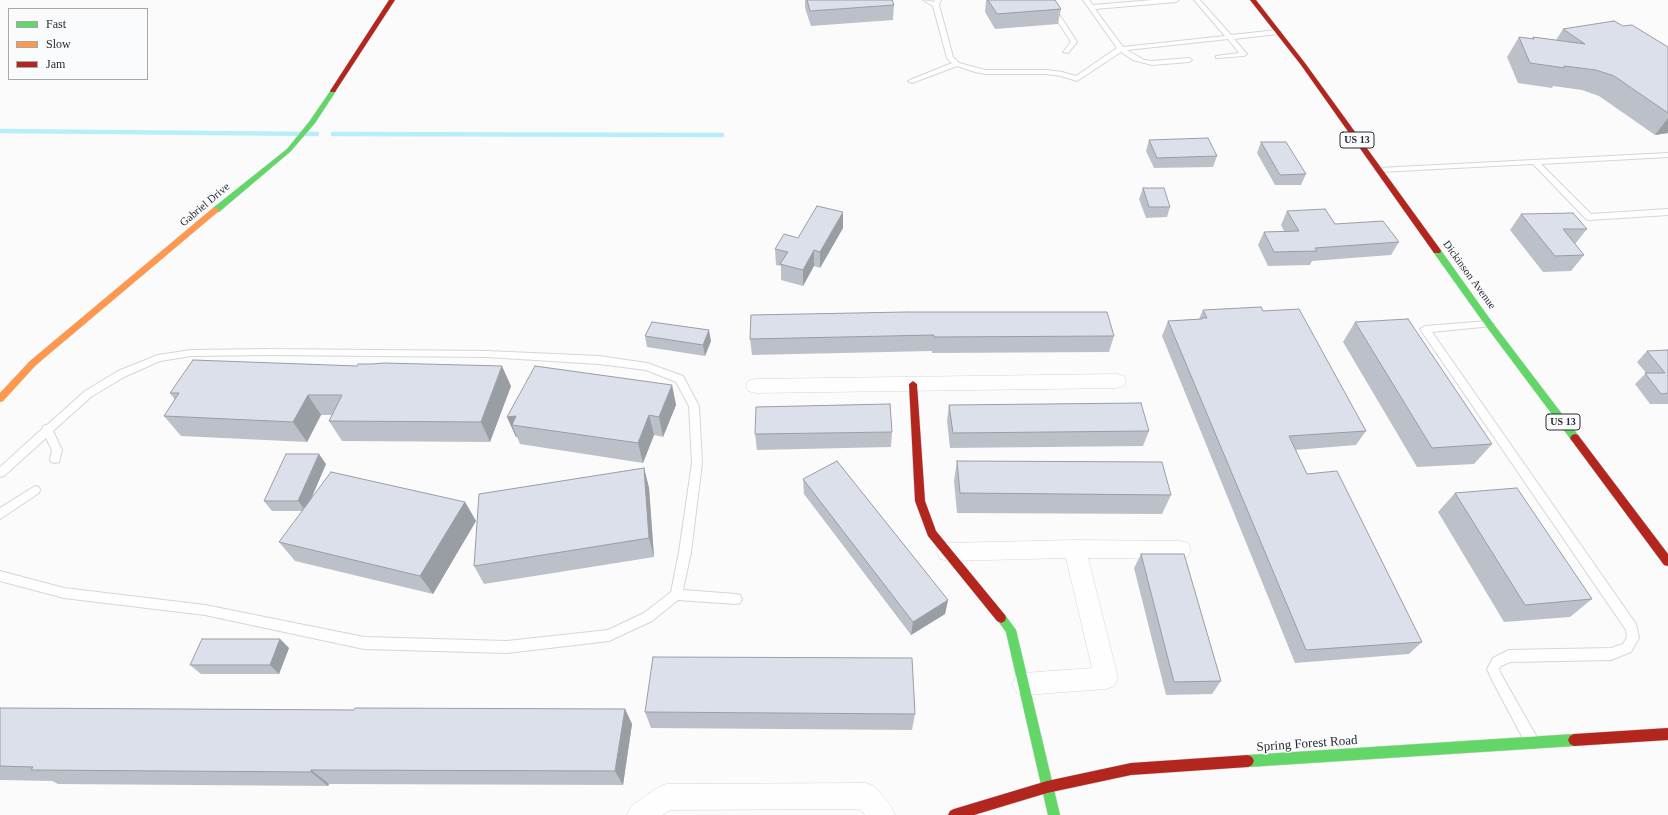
<!DOCTYPE html>
<html>
<head>
<meta charset="utf-8">
<style>
  body { margin:0 }
  #map { position:relative; width:1668px; height:815px; overflow:hidden; background:#fbfbfc; font-family:Georgia,serif }
  canvas { display:block }
  .legend { position:absolute; left:8px; top:8px; width:140px; height:72px; box-sizing:border-box; background:#fafbfd; border:1px solid #a6a8ab; margin:0; padding:5px 7px; list-style:none; font-size:12px; color:#292b2f }
  .legend li { display:flex; align-items:center; gap:8px; height:20px }
  .legend b { width:20px; border:1px solid #a6a8ab }
</style>
</head>
<body>
<div id="map">
<canvas width="1668" height="815"></canvas>
<ul class="legend">
<li><b style="height:5px;background:#63d668"></b>Fast</li>
<li><b style="height:5px;background:#ff974d"></b>Slow</li>
<li><b style="height:5px;background:#b3261e"></b>Jam</li>
</ul>
</div>
<script>
const ctx = document.querySelector('canvas').getContext('2d');
ctx.lineJoin = 'round';
function shape(rows) {
  const path = new Path2D();
  for (const r of rows) {
    path.moveTo(r[0], r[1]);
    for (let i = 2; i < r.length; i += 2) path.lineTo(r[i], r[i + 1]);
  }
  return path;
}
function strokePath(path, color, width, dash) {
  ctx.strokeStyle = color;
  ctx.lineWidth = width;
  ctx.lineCap = dash ? 'butt' : 'round';
  ctx.setLineDash(dash || []);
  ctx.stroke(path);
}
function fill(path, color) {
  ctx.fillStyle = color;
  ctx.fill(path, 'evenodd');
}
function label(font, color, halo, rows, align = 'center') {
  ctx.font = font + ' Georgia,serif';
  ctx.lineWidth = 3;
  ctx.setLineDash([]);
  ctx.textBaseline = 'middle';
  ctx.strokeStyle = halo;
  ctx.fillStyle = color;
  for (const [text, x, y, turn = 0] of rows) {
    ctx.save();
    ctx.translate(x, y);
    ctx.rotate((+turn || 0) * Math.PI / 180);
    ctx.textAlign = isNaN(turn) ? turn : align;
    if (halo) ctx.strokeText(text, 0, 0);
    ctx.fillText(text, 0, 0);
    ctx.restore();
  }
}
const stream = shape([
  [0,131,317,134],
  [333,134,722,135]
]);
const lane = shape([
  [923,0,934,2,935,0,941,0,939,5,953,57,959,63,985,70,1046,70,1062,72,1076,76,1117,48,1083,0,1089,0,1093,5,1153,0,1179,0,1176,2,1095,9,1123,47,1225,36,1194,0,1200,0,1231,35,1278,30,1281,32,1278,34,1234,39,1247,54,1244,56,1216,58,1216,56,1239,53,1228,39,1127,50,1144,60,1152,61,1189,58,1192,60,1189,62,1152,65,1133,60,1121,52,1077,81,1061,76,1046,74,985,74,975,72,957,66,912,83,908,81,910,80,952,63,947,58,933,6,923,0],
  [1044,0,1050,0,1077,42,1068,53,1063,52,1071,42,1044,0],
  [1668,153,1668,157,1541,164,1591,214,1668,209,1668,215,1589,220,1586,219,1533,164,1379,172,1375,170,1379,168,1668,153],
  [1489,321,1494,324,1492,326,1432,332,1636,624,1639,638,1631,652,1611,660,1510,662,1501,666,1499,669,1501,674,1539,741,1537,746,1532,747,1527,746,1493,682,1487,669,1493,658,1509,650,1611,648,1623,644,1627,637,1626,630,1420,329,1425,326,1489,321],
  [269,349,487,351,599,356,647,363,683,376,699,406,702,463,691,552,683,590,736,594,740,595,742,599,740,603,736,604,678,600,652,621,609,641,507,653,364,649,205,615,64,598,0,581,0,571,64,588,205,605,364,637,507,641,608,630,644,613,671,592,679,552,692,463,689,406,676,382,646,370,599,364,487,357,269,355,191,356,160,361,124,377,91,397,53,431,62,450,59,462,55,463,51,462,50,459,52,450,46,438,4,476,0,477,0,467,42,429,43,426,47,425,85,391,118,371,158,355,191,350,269,349],
  [35,486,39,487,40,490,39,493,0,519,0,508,35,486]
]);
const street = shape([
  [1117,374,1124,376,1126,381,1124,386,1117,388,755,393,748,391,746,386,748,381,755,379,1117,374],
  [1075,540,1180,541,1188,543,1191,550,1188,557,1180,559,1088,558,1118,678,1114,686,1106,689,1024,695,1016,692,1012,684,1016,676,1024,673,1092,668,1066,558,948,561,940,559,937,552,940,545,948,543,1075,540],
  [866,783,875,787,891,806,895,815,865,815,860,809,670,810,662,815,627,815,631,806,657,788,666,784,866,783]
]);
const fast = shape([
  [333,89,336,91,315,123,291,151,219,212,213,212,213,208,287,149,309,122,331,90,333,89],
  [1437,248,1440,249,1492,322,1578,435,1580,438,1578,441,1572,441,1486,326,1434,253,1433,251,1437,248],
  [1001,613,1005,615,1016,630,1060,815,1048,815,1006,632,996,618,997,615,1001,613],
  [1574,734,1578,736,1580,740,1578,744,1574,746,1248,767,1244,765,1242,761,1244,757,1248,755,1574,734]
]);
const slow = shape([
  [213,208,216,208,220,210,36,365,3,401,0,402,0,393,30,361,213,208]
]);
const jam = shape([
  [389,0,395,0,335,92,331,92,330,91,389,0],
  [1250,0,1256,0,1305,63,1440,249,1441,251,1440,253,1434,253,1301,65,1250,0],
  [913,381,917,384,925,501,936,531,1005,615,1006,618,1005,621,1001,623,997,621,928,536,915,501,909,384,913,381],
  [1575,434,1578,435,1668,554,1668,566,1664,565,1572,441,1570,438,1572,435,1575,434],
  [1668,728,1668,740,1574,746,1570,744,1568,740,1570,736,1574,734,1668,728],
  [1248,755,1252,757,1254,761,1252,765,1248,767,1131,775,1047,793,974,815,948,815,950,811,954,809,1047,781,1131,763,1248,755]
]);
const wall = shape([
  [805,0,892,0,894,5,893,20,811,26,805,8],
  [986,0,1055,0,1061,9,1058,24,995,29,985,12],
  [1623,26,1668,47,1668,133,1655,135,1599,96,1582,90,1553,86,1552,88,1518,83,1507,57,1519,37,1532,39,1533,37,1556,40,1563,29],
  [1149,140,1217,156,1213,167,1154,168,1146,151],
  [1261,142,1306,174,1301,185,1275,185,1257,153],
  [1143,188,1170,207,1167,217,1146,218,1139,199],
  [1287,211,1335,224,1399,242,1391,255,1312,261,1310,265,1268,266,1258,245,1264,232,1284,231,1281,225],
  [1521,214,1587,229,1575,244,1584,255,1571,271,1543,272,1510,230],
  [843,228,820,268,814,266,803,286,781,280,781,266,776,265,775,249,798,238],
  [1203,310,1263,311,1366,431,1356,445,1295,450,1307,474,1422,642,1409,654,1295,663,1162,336,1168,321,1199,319],
  [751,315,1114,336,1109,352,932,353,932,351,752,355,750,339],
  [1355,322,1492,444,1474,464,1417,467,1343,342],
  [645,336,711,341,705,356,647,347],
  [1668,350,1668,404,1650,404,1635,384,1646,373,1637,362,1647,351],
  [672,385,676,405,663,437,654,435,643,463,520,444,517,437,516,437,507,417],
  [511,386,490,442,342,441,329,421,332,415,321,415,307,442,181,436,164,416,175,400,170,393],
  [949,405,1149,431,1143,446,950,448,947,421],
  [892,432,891,447,757,450,755,434],
  [957,461,1171,495,1162,514,957,513,954,481],
  [326,464,310,501,465,502,476,521,433,594,295,561,279,542,303,511,272,511,264,501],
  [644,468,649,488,654,557,484,584,474,566],
  [803,479,948,600,945,614,911,635,804,494],
  [1455,493,1592,599,1570,617,1504,622,1438,512],
  [1141,554,1221,681,1212,694,1166,695,1134,568],
  [280,639,289,648,279,674,201,674,190,665],
  [0,708,354,710,625,709,632,724,623,785,329,784,328,786,58,784,52,781,0,780],
  [645,712,915,714,912,730,651,728]
]);
const shadedWall = shape([
  [1668,118,1668,133,1655,135],
  [843,212,843,228,820,268,820,252],
  [814,250,814,266,803,286,803,270],
  [709,330,711,341,705,356,703,345],
  [502,366,511,386,490,442,481,422],
  [672,385,676,405,663,437,659,417],
  [308,395,321,415,307,442,293,422],
  [649,415,654,435,643,463,638,443],
  [516,416,512,425,517,437,516,437,507,417],
  [319,454,326,464,306,511,298,501],
  [644,468,649,488,654,557,649,538],
  [465,502,476,521,433,594,420,576],
  [948,600,945,614,911,635,913,622],
  [280,639,289,648,279,674,270,665],
  [625,709,632,724,623,785,615,771],
  [311,770,329,784,328,786,311,772]
]);
const building = shape([
  [807,0,892,0,894,5,810,11,807,0],
  [988,0,1055,0,1061,9,997,14,988,0],
  [1614,21,1623,26,1632,25,1668,47,1668,113,1614,76,1596,70,1564,66,1565,68,1530,63,1519,37,1534,39,1533,37,1585,44,1563,29,1614,21],
  [1208,138,1217,156,1157,158,1149,140,1208,138],
  [1261,142,1286,142,1306,174,1280,175,1261,142],
  [1143,188,1164,188,1170,207,1149,207,1143,188],
  [817,206,843,212,820,252,814,250,803,270,780,264,788,252,775,249,784,234,798,238,817,206],
  [1325,209,1335,224,1383,221,1399,242,1315,248,1317,251,1274,252,1264,232,1299,231,1287,211,1325,209],
  [1573,213,1587,229,1563,229,1584,255,1555,256,1521,214,1573,213],
  [1261,307,1263,311,1299,309,1366,431,1289,436,1307,474,1337,471,1422,642,1306,650,1168,321,1202,319,1202,318,1207,318,1203,310,1261,307],
  [907,312,1107,312,1114,336,934,337,934,335,750,339,751,315,907,312],
  [1408,319,1492,444,1432,448,1355,322,1408,319],
  [652,322,709,330,703,345,645,336,652,322],
  [1668,350,1668,393,1661,394,1645,373,1665,373,1647,351,1668,350],
  [193,360,357,366,358,364,372,364,384,363,502,366,481,422,329,421,342,395,308,395,293,422,164,416,179,393,170,393,193,360],
  [535,366,672,385,659,417,649,415,638,443,512,425,516,416,507,417,535,366],
  [1141,403,1149,431,953,433,949,405,1141,403],
  [890,404,892,432,755,434,756,407,890,404],
  [286,454,319,454,298,501,264,501,286,454],
  [837,461,948,600,913,622,803,479,837,461],
  [957,461,1162,462,1171,495,960,493,957,461],
  [644,468,649,538,474,566,479,494,644,468],
  [331,472,465,502,420,576,279,542,331,472],
  [1517,488,1592,599,1525,605,1455,493,1517,488],
  [1141,554,1184,554,1221,681,1174,682,1141,554],
  [202,639,280,639,270,665,190,665,202,639],
  [653,657,912,658,915,714,645,712,653,657],
  [0,708,354,710,355,708,625,709,615,771,311,770,311,772,31,770,33,767,0,766,0,708]
]);
const shields = [
  [1357,140,34],
  [1563,422,34]
];
const shieldNames = [
  ["US 13",1357,140],
  ["US 13",1563,422]
];
const streetNames = [
  ["Gabriel Drive",205,205,-40],
  ["Dickinson Avenue",1469,275,54]
];
const nearStreetnames = [
  ["Spring Forest Road",1307,744,-4]
];
strokePath(stream, '#b6effb', 4.5);
strokePath(lane, '#d5d6d9', 2);
strokePath(street, '#d5d6d9', 1);
strokePath(fast, '#d5d6d9', 1);
strokePath(slow, '#d5d6d9', 1);
strokePath(jam, '#d5d6d9', 1);
fill(lane, '#fefeff');
fill(street, '#fefeff');
fill(fast, '#63d668');
fill(slow, '#ff974d');
fill(jam, '#b3261e');
fill(wall, '#bcc1c9');
fill(shadedWall, '#999da4');
fill(building, '#dbe0ea');
strokePath(building, '#999da4', 1);
for (const [x, y, w] of shields) {
  const box = new Path2D();
  box.roundRect(x - w / 2, y - 8, w, 16, 3);
  ctx.fillStyle = '#fafbfd';
  ctx.fill(box);
  strokePath(box, '#292b2f', 1);
}
label('bold 10px', '#292b2f', null, shieldNames);
label('11px', '#292b2f', '#fafbfd', streetNames);
label('13px', '#292b2f', '#fafbfd', nearStreetnames);
</script>
</body>
</html>
